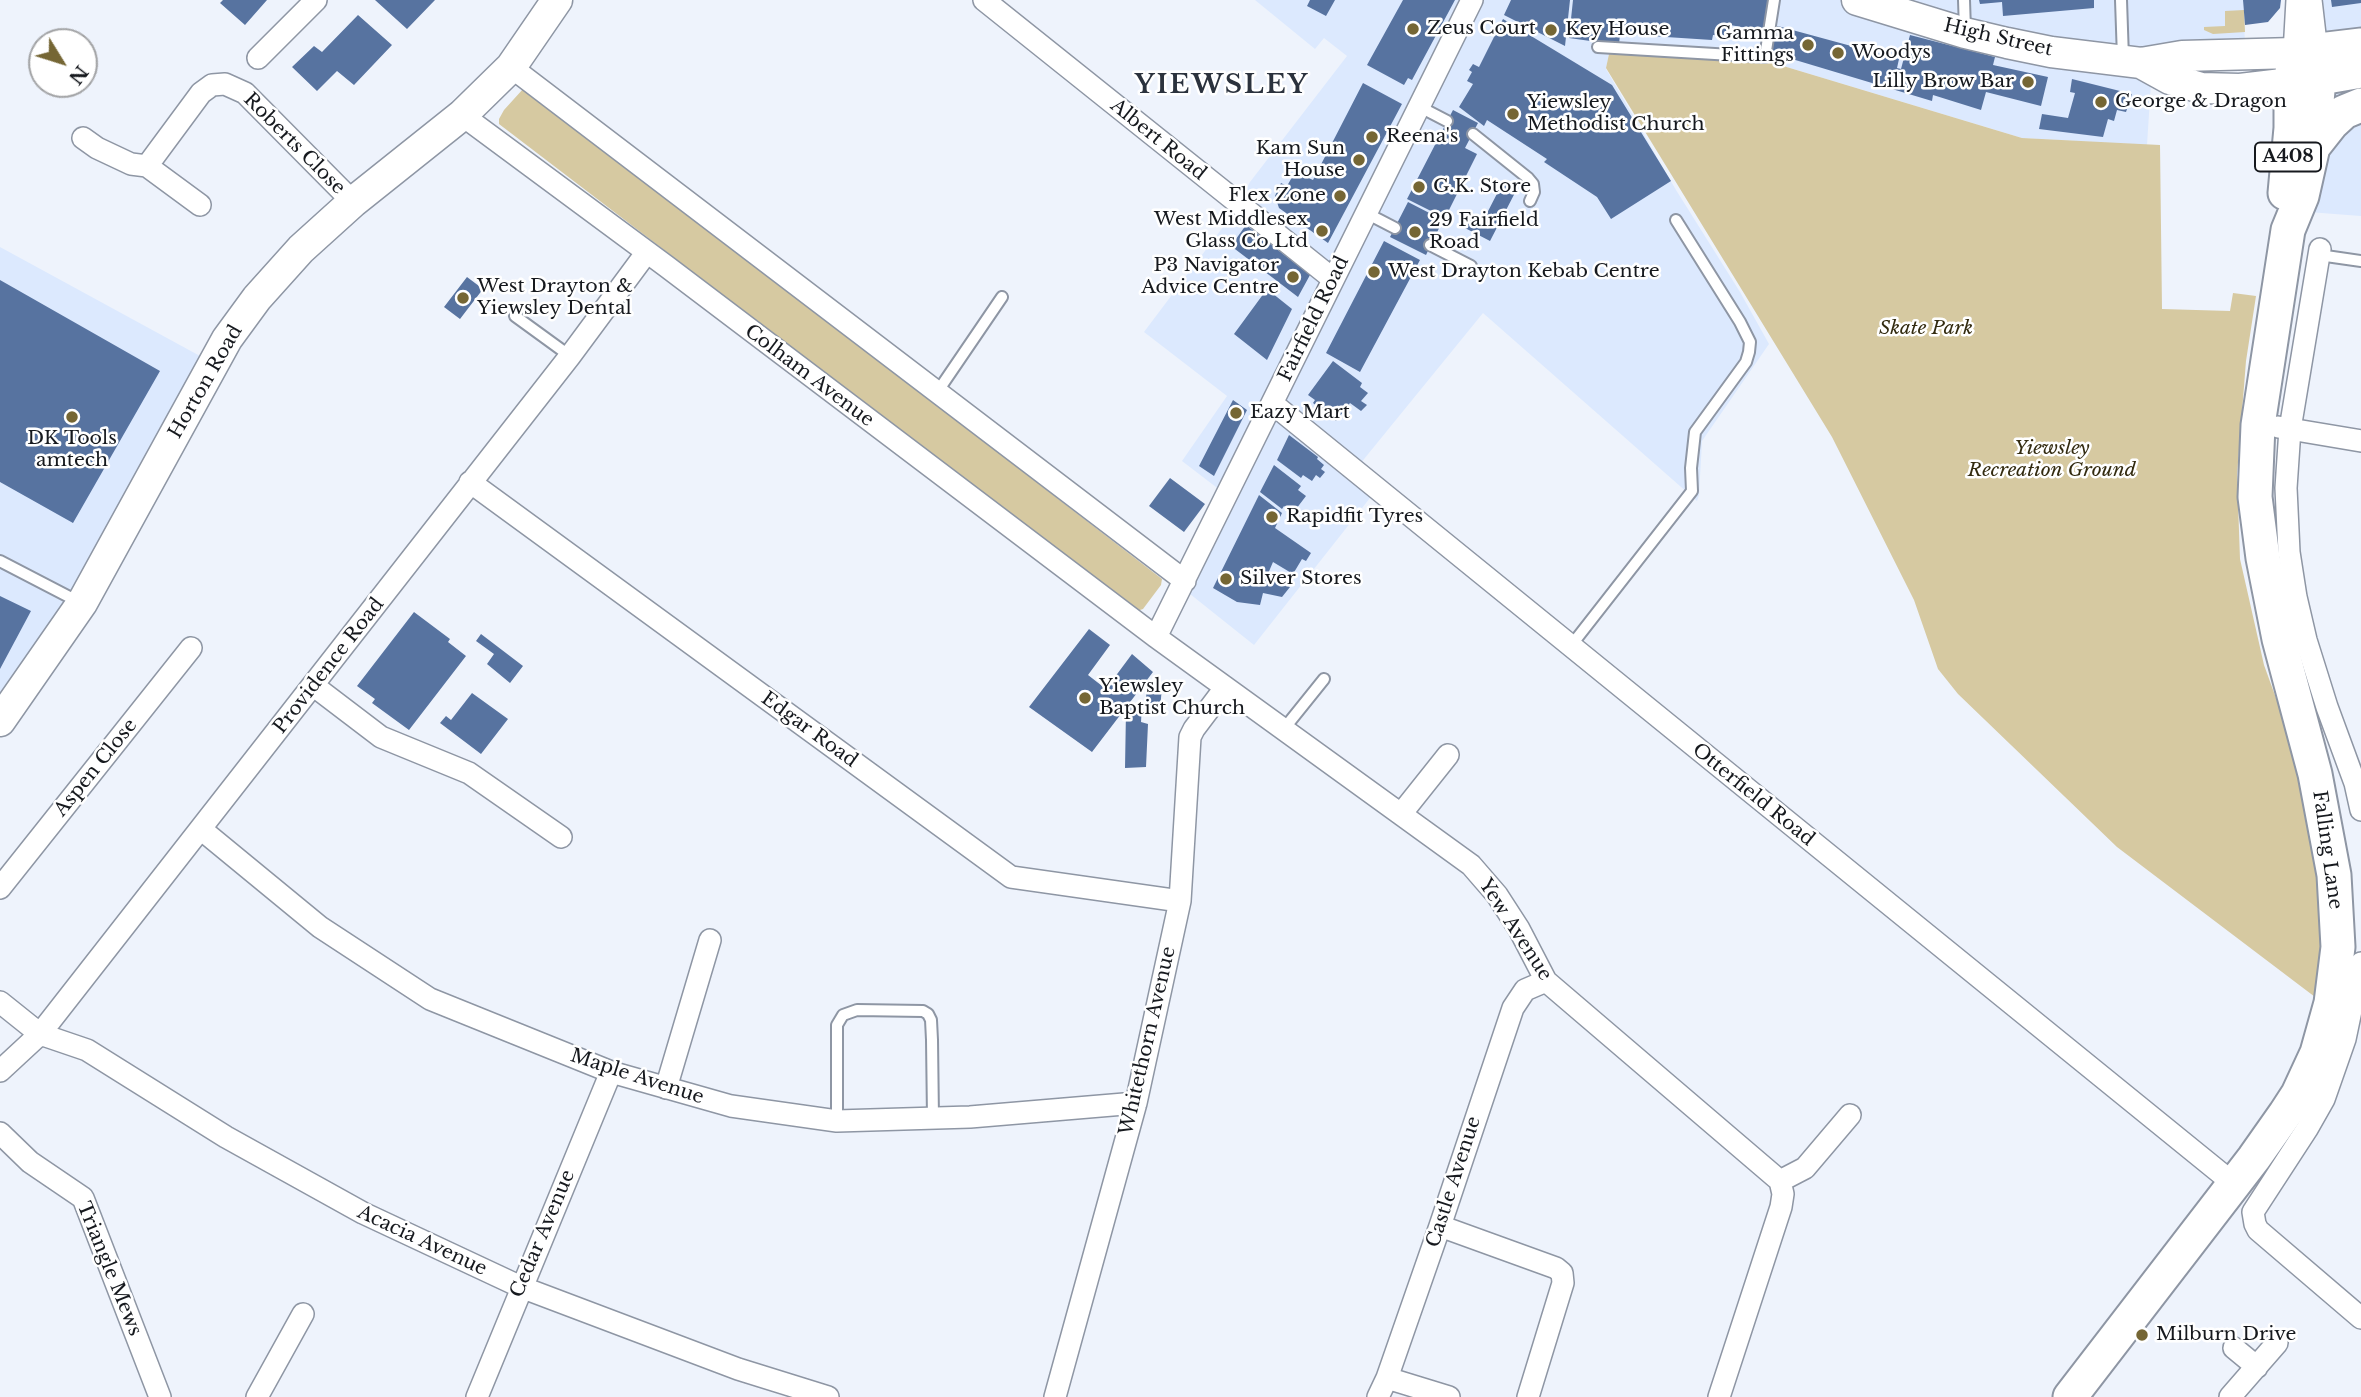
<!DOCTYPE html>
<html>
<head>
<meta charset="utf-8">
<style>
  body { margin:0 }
  #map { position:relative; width:2361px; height:1397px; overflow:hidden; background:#eef3fc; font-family:"Libre Baskerville",serif }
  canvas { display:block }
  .north { position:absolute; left:28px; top:28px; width:70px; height:70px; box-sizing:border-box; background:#fff; border:2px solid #a2a3a5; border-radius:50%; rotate:128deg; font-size:19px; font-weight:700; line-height:28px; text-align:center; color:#16191e }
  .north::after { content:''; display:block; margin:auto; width:24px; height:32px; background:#756634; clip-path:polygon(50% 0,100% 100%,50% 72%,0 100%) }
</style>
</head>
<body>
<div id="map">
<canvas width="2361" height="1397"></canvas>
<div class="north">N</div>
</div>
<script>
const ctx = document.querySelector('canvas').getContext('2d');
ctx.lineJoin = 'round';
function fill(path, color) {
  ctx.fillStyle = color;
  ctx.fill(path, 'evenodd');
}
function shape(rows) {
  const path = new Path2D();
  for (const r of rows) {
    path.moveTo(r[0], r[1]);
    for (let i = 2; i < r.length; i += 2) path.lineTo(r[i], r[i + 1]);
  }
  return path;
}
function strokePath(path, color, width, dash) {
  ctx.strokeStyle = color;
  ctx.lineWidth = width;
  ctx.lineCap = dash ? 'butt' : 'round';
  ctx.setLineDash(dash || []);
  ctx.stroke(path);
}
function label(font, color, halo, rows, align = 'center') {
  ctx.font = font + ' "Libre Baskerville",serif';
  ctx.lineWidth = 5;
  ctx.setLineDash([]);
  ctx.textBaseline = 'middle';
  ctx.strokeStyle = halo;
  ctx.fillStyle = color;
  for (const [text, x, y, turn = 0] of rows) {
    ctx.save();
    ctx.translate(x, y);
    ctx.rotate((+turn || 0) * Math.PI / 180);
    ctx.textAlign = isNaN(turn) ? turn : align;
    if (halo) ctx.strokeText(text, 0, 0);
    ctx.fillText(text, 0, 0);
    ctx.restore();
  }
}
const built = shape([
  [1255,0,1847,0,2152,67,2147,145,2022,138,1770,62,1609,54,1606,69,1676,190,1740,292,1769,344,1702,441,1699,495,1697,501,1483,313,1360,464,1381,484,1254,645,1185,590,1229,497,1182,461,1227,396,1144,332,1232,215,1250,182,1347,56,1324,38,1315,49],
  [1865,0,2243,0,2246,66,2120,59],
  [2305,0,2361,0,2361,216,2295,211],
  [0,247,211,362,0,714]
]);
const green = shape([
  [2244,10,2245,32,2213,34,2204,30,2204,27,2225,26,2225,11],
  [1609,54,1770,62,2022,138,2160,145,2162,309,2230,311,2233,293,2256,296,2246,361,2237,475,2240,559,2264,665,2309,789,2327,934,2319,1000,2117,847,1958,694,1938,669,1914,600,1832,437,1606,68],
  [523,89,527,89,1162,579,1161,585,1143,609,1137,611,499,124,499,119,504,110]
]);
const building = shape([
  [223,0,267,0,245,25,220,3],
  [375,0,435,0,407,29],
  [1310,0,1335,0,1326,16,1307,6],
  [1403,0,1455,0,1412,80,1408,78,1404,85,1367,65],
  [1511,0,1570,0,1565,46,1504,15],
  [1573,0,1769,0,1764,31,1730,25,1728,36,1713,35,1712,40,1620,34,1619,45,1569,38],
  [1979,0,2094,0,2094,8,2003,16,2002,2,1980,4],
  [2243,0,2281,0,2280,8,2268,22,2245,25],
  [2331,0,2361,0,2361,3,2332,7],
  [358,15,392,45,354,85,337,71,317,91,292,67,314,46,322,52],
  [1503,19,1612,85,1671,181,1611,219,1597,197,1544,162,1547,159,1487,120,1484,126,1459,107,1473,84,1467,81,1472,72,1469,70,1473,64,1479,67],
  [1774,25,1899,59,1897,68,1901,69,1910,35,1995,57,1993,65,2048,77,2041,106,1986,92,1981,110,1933,95,1932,101,1772,53],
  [2072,79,2132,94,2126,112,2117,110,2114,121,2108,119,2103,137,2039,129,2042,114,2068,118,2075,93,2070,92],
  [1363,83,1402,104,1328,243,1279,208,1275,196,1281,183,1287,186,1295,172,1313,180],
  [1453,110,1478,123,1465,148,1477,154,1445,218,1407,199],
  [1504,180,1518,187,1490,241,1465,228,1468,221,1461,218,1464,211,1483,221],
  [1408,202,1443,220,1426,255,1390,237],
  [1246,225,1310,275,1298,297,1231,246],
  [1384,241,1420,260,1360,372,1326,353],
  [467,277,483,289,460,319,444,307],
  [0,280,160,371,73,523,0,482],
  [1267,289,1292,309,1267,360,1234,334],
  [1333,361,1362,383,1360,387,1368,393,1361,401,1367,405,1361,411,1350,403,1336,421,1313,403,1315,400,1308,395],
  [1233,400,1247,410,1214,476,1199,466],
  [1289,435,1318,457,1317,459,1324,465,1321,469,1325,472,1320,478,1316,475,1312,481,1303,475,1301,478,1277,460],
  [1274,465,1301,486,1298,490,1306,496,1293,513,1284,506,1282,509,1260,492],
  [1170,478,1205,504,1184,532,1149,506],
  [1259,495,1282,513,1275,528,1311,553,1306,561,1302,559,1293,574,1273,562,1267,576,1290,587,1282,597,1263,593,1260,605,1237,602,1213,588],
  [0,596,31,611,0,669],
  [414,612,450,639,448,642,466,656,409,730,372,703,375,699,357,686],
  [1089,629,1110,645,1088,675,1106,689,1132,654,1153,672,1092,752,1029,707],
  [481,634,523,666,510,683,487,664,494,654,476,641],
  [1147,687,1162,687,1160,709,1145,709],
  [472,693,508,719,481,754,440,723,446,716,451,720],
  [1131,704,1142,704,1141,722,1148,724,1146,767,1125,768,1126,711]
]);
const lane = shape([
  [1964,0,1965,30],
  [2121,0,2123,58],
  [1598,47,1765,57,1774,0],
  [1420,107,1447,121],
  [1473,134,1528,178,1533,184,1534,192,1530,201],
  [1366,213,1395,228],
  [1430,245,1471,266],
  [2319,255,2361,261],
  [515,316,570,356],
  [938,391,1002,297],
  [0,561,79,602],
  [1570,647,1692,491,1691,468,1695,432,1746,362,1749,352,1750,342,1740,322,1676,220],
  [1283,730,1324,679],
  [837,1121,837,1025,843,1015,857,1010,923,1011,928,1014,931,1020,932,1040,933,1118]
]);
const street = shape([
  [984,0,1333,279],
  [2311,0,2317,52],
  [2294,53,2297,0],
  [258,58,316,0],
  [511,67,1185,581],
  [462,115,666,266,1156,637,1471,865,1497,895,1519,929,1546,981,1780,1181,1783,1194,1781,1207,1719,1397],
  [83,138,97,148,131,164,147,166,200,205],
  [147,166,201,93,212,85,225,84,245,93,353,202],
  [2320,249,2290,429,2286,488,2289,552,2296,597,2306,640,2327,707,2355,783,2361,810],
  [1273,404,2234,1184],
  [2278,427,2361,441],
  [470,482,1011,877,1180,901],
  [1156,637,1472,0],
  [314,686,381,737,469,773,561,837],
  [1401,814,1448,755],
  [202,830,320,927,430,999,611,1072,731,1106,837,1121,970,1117,1136,1103],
  [0,888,191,648],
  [2361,963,2345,1039,2324,1099,2307,1129,2253,1212,2255,1224,2258,1230,2361,1318],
  [0,1002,40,1034,87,1050,226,1137,363,1213,521,1287,738,1369,828,1397],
  [0,1071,40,1034,570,356,647,252],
  [666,1088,710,940],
  [0,1133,30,1162,83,1198,160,1397],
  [1780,1181,1805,1168,1850,1115],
  [1440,1226,1556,1268,1562,1273,1563,1283,1528,1397],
  [2234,1348,2257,1367],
  [1387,1378,1449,1397],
  [257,1397,303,1314],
  [477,1397,611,1072],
  [1055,1397,1136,1103,1180,901,1190,737,1194,729,1225,688],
  [1378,1397,1387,1378,1440,1226,1513,1008,1525,990,1546,981],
  [2230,1397,2277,1343]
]);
const secondary = shape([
  [1857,0,1965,33,2007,43,2051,52,2141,63,2182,56,2294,53],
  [2141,63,2170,79,2201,88,2240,89,2291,83],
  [0,721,82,603,227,339,257,298,301,249,353,202,462,115,511,67,557,0]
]);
const primary = shape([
  [2298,82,2361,71],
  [2313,147,2332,123,2344,112,2361,105],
  [2285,193,2291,128,2291,83,2294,53,2361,45],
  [2070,1397,2254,1158,2285,1114,2298,1094,2317,1053,2331,1003,2338,947,2334,875,2315,774,2279,639,2263,558,2255,497,2258,425,2288,230,2302,196,2313,147,2319,79,2317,52]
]);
const markers = [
  [1413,29,7,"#756634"],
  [1551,30,7,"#756634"],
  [1808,45,7,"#756634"],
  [1838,53,7,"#756634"],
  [2028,82,7,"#756634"],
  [2101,102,7,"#756634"],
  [1513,114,7,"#756634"],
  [1372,137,7,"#756634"],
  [1359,160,7,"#756634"],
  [1419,187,7,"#756634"],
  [1340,196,7,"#756634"],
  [1322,231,7,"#756634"],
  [1415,232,7,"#756634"],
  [1374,272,7,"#756634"],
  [1293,277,7,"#756634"],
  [463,298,7,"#756634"],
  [1236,413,7,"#756634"],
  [72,417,7,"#756634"],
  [1272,517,7,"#756634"],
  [1226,579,7,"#756634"],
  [1085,698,7,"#756634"],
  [2142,1335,7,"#756634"]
];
const shields = [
  [2288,157,66]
];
const shieldNames = [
  ["A408",2288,157]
];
const poiNames = [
  ["Zeus Court",1427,29],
  ["Key House",1565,30],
  ["Gamma",1794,34,"right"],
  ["Fittings",1794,56,"right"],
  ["Woodys",1852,53],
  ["Lilly Brow Bar",2014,82,"right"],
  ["George & Dragon",2115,102],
  ["Yiewsley",1527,103],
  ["Methodist Church",1527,125],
  ["Reena's",1386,137],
  ["Kam Sun",1345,149,"right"],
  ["House",1345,171,"right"],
  ["G.K. Store",1433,187],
  ["Flex Zone",1326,196,"right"],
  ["West Middlesex",1308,220,"right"],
  ["Glass Co Ltd",1308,242,"right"],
  ["29 Fairfield",1429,221],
  ["Road",1429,243],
  ["P3 Navigator",1279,266,"right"],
  ["Advice Centre",1279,288,"right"],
  ["West Drayton Kebab Centre",1388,272],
  ["West Drayton &",477,287],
  ["Yiewsley Dental",477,309],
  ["Eazy Mart",1250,413],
  ["DK Tools",72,439,"center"],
  ["amtech",72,461,"center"],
  ["Rapidfit Tyres",1286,517],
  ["Silver Stores",1240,579],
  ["Yiewsley",1099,687],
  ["Baptist Church",1099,709],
  ["Milburn Drive",2156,1335]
];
const streetNames = [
  ["High Street",1998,38,13],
  ["Albert Road",1158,140,39],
  ["Roberts Close",294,144,45],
  ["Fairfield Road",1314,319,-64],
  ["Colham Avenue",809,376,37],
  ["Horton Road",206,382,-60],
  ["Providence Road",329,666,-52],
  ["Edgar Road",809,730,36],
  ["Aspen Close",96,768,-51],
  ["Otterfield Road",1753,795,39],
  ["Falling Lane",2327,850,82],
  ["Yew Avenue",1515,930,57],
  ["Whitethorn Avenue",1148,1041,-77],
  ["Maple Avenue",637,1077,18],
  ["Castle Avenue",1454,1182,-72],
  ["Cedar Avenue",543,1234,-67],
  ["Acacia Avenue",422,1241,25],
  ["Triangle Mews",109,1269,68]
];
const parkNames = [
  ["Skate Park",1926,329],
  ["Yiewsley",2052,449],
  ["Recreation Ground",2052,471]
];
const districtNames = [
  ["YIEWSLEY",1222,86]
];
fill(built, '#dce9fe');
fill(green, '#d6c9a1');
fill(building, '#5773a0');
strokePath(lane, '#8e96a4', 14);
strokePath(street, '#8e96a4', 24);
strokePath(secondary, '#8e96a4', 33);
strokePath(primary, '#8e96a4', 37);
strokePath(lane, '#fff', 10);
strokePath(street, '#fff', 21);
strokePath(secondary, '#fff', 30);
strokePath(primary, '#fff', 33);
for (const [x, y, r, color] of markers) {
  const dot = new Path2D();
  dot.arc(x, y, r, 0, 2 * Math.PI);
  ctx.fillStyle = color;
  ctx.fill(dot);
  strokePath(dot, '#fff', 2.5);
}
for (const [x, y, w] of shields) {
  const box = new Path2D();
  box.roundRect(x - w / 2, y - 14.5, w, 29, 5);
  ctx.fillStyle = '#fff';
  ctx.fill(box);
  strokePath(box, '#16191e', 2);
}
label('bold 18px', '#16191e', null, shieldNames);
label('19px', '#16191e', '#fff', poiNames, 'left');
label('19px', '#16191e', '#fff', streetNames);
label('italic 19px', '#332b10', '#fff', parkNames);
ctx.letterSpacing = '2px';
label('bold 26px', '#2b323d', '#fff', districtNames);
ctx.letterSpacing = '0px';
</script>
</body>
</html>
